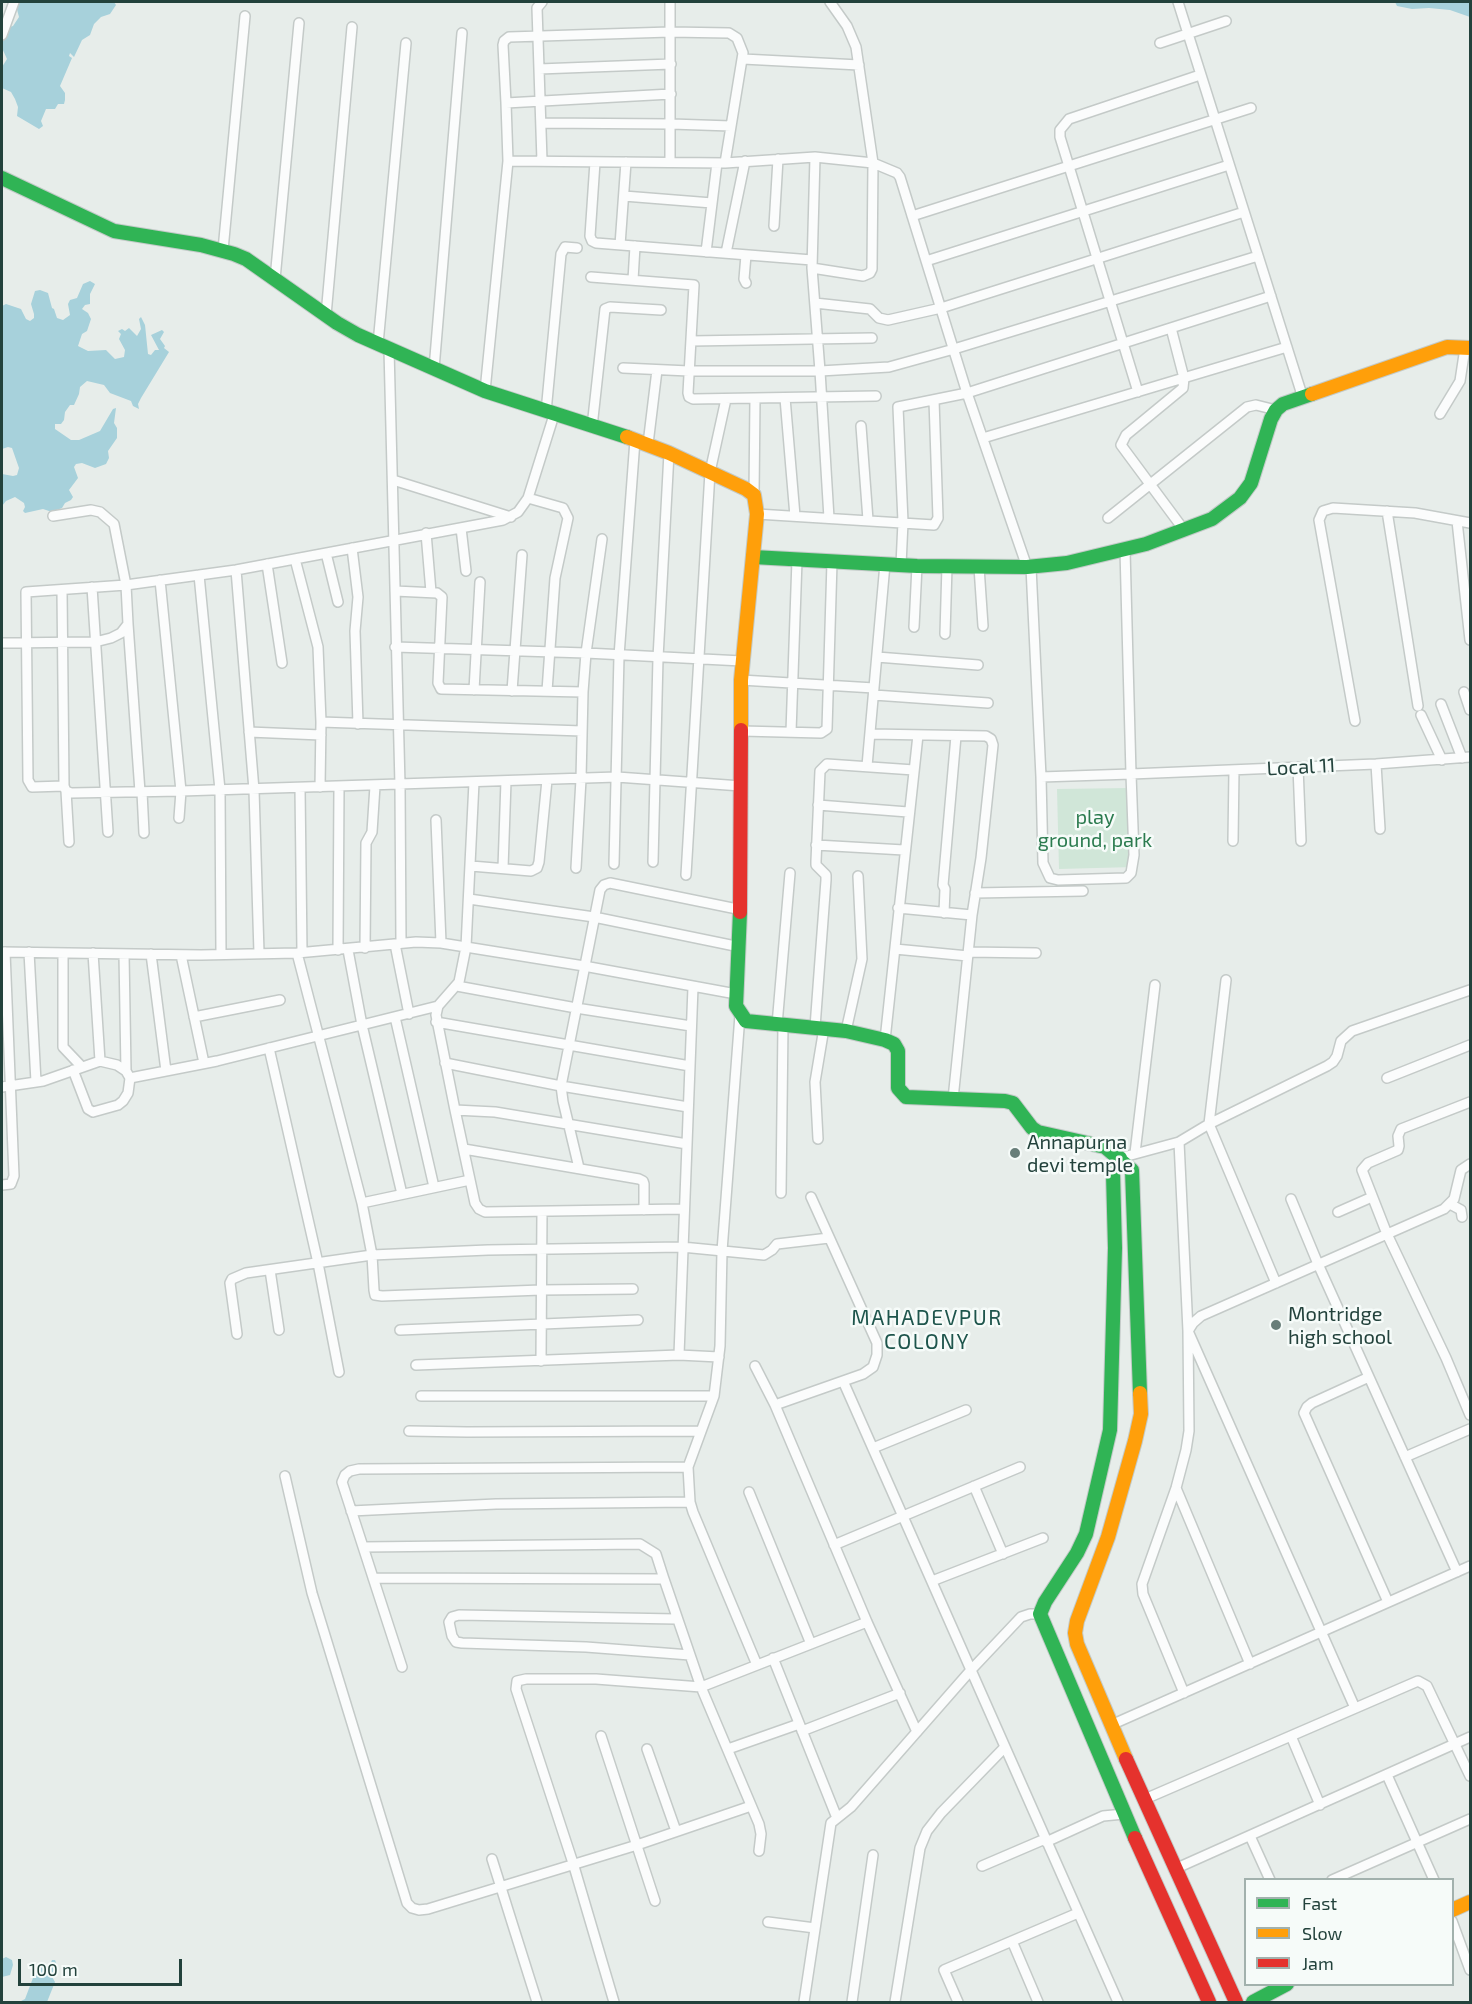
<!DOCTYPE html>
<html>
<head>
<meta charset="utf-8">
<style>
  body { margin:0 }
  #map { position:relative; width:1472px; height:2004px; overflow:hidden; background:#e7edea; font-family:"Exo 2",sans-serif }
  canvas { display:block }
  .frame { position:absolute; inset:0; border:3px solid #23423c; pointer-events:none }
  .legend { position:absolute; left:1244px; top:1878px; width:210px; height:108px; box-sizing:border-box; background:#f6fbf9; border:2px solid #a2b1ad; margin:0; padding:8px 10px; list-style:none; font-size:18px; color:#23423c }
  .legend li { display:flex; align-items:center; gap:12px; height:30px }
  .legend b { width:30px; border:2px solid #a2b1ad }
  .scale { position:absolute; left:18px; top:1959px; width:164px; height:27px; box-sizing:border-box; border:3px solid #23423c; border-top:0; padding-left:8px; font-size:18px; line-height:21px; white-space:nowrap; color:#23423c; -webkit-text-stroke:4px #f6fbf9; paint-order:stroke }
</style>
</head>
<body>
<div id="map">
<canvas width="1472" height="2004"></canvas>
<div class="frame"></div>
<ul class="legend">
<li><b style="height:8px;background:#30b455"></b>Fast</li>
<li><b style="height:8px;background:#ff9f0a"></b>Slow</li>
<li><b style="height:8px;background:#e5322d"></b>Jam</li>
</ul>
<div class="scale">100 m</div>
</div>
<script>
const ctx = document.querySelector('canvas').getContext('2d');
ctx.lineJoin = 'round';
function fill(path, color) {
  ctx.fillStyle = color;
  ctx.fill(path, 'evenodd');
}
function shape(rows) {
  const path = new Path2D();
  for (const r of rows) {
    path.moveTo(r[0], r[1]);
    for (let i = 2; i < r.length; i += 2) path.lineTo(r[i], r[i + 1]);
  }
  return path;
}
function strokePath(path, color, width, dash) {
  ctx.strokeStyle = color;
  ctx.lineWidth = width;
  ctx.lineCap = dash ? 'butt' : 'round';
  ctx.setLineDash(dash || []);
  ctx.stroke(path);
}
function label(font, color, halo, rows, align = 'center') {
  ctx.font = font + ' "Exo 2",sans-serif';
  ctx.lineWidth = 5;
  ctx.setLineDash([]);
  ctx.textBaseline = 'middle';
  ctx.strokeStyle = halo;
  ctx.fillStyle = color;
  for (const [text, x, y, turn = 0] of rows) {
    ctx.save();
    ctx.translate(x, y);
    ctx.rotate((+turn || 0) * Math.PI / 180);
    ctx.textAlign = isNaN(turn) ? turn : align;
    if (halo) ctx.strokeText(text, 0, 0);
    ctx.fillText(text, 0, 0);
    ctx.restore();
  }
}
const green = shape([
  [1129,788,1134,867,1059,869,1057,789]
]);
const water = shape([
  [15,2,114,2,116,5,110,14,101,17,94,24,90,35,82,40,74,57,70,53,69,56,72,58,60,86,65,93,65,100,64,104,58,104,55,109,46,109,41,121,43,126,39,129,17,116,18,107,15,99,11,92,2,88,2,67,7,59,2,48,2,32,3,29,13,26,19,17],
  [1395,2,1470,2,1470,17,1450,10,1429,8,1412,9,1397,6],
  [90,281,95,284,90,294,90,304,85,305,82,309,88,313,91,319,87,331,82,334,78,346,88,351,106,350,115,359,124,357,125,350,119,339,121,334,118,331,122,329,125,331,129,328,137,336,141,329,139,319,141,317,145,325,148,354,151,355,155,350,159,350,151,335,162,330,164,332,160,339,165,346,164,348,169,352,141,398,138,404,139,409,133,406,131,401,110,393,104,385,87,381,80,387,79,394,74,405,70,405,65,412,64,420,61,424,55,424,55,429,71,440,79,440,100,431,113,409,116,408,114,423,117,428,117,438,108,451,109,458,106,464,95,468,82,463,76,464,74,467,78,478,69,490,73,497,71,500,65,503,62,508,52,512,43,509,25,513,23,511,25,507,24,503,15,497,6,501,2,506,2,474,13,476,17,475,19,468,12,448,8,447,2,449,2,306,6,304,21,309,26,319,30,321,34,318,34,314,31,304,35,291,40,290,48,293,52,308,54,309,57,318,63,320,70,315,68,304,70,300,77,298,83,284],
  [6,1957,12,1960,13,1965,10,1975,2,1977,2,1959],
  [52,1960,55,1960,57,1965,51,1975,55,1982,47,2002,19,2002,25,1999,36,1970,42,1966,49,1967]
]);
const street = shape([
  [1178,2,1303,398],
  [2,35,14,2],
  [1160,43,1226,21],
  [743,59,859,65],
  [539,69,671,64],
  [506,103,503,45,504,41,509,37,670,32,729,33,737,38,743,53,725,163],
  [541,123,671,124,731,126],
  [815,157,812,268,820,371,829,518],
  [508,161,725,163,815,157,873,163,897,173,900,177,967,393,1027,567],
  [542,161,537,8,542,2],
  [595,162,590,236,592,241,596,243,812,260],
  [670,162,670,2],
  [624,196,712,203],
  [912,216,1251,108],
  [774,226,778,159],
  [620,245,626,162],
  [223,250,245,16],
  [706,252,717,163],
  [726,253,745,161],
  [746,255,744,279,746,283],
  [926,261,1229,165],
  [812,268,863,276,870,273,872,269,873,163,856,47,847,26,830,2],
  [591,277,694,285,688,393,689,397,693,399,876,396],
  [275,279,299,23],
  [633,280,635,246],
  [815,303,870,309,879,318,888,320,941,308,1244,212],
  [326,315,352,27],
  [1171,328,1184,378,1183,388,1126,435,1121,445,1184,530],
  [691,341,872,338],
  [378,344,406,43],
  [389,349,400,785,401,943],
  [623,368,689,371,820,371,889,367,954,349,1258,256],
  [434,369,462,33],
  [485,391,508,161,506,103,671,94],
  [1138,392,1060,137,1060,130,1069,119,1200,75],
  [785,398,795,516],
  [546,412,561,254,565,247,577,248],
  [1440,414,1460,381,1465,348],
  [861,426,868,520],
  [592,427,605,309,610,307,661,310],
  [983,438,1287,347],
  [648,444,657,370],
  [393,480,511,517],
  [754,495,755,398],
  [528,498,563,508,568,518,555,578,547,691],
  [1387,511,1418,706],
  [757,514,934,525,938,518,934,400],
  [1108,518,1247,407,1256,405,1276,410],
  [1457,521,1470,640],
  [461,528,466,571],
  [426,533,431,592],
  [352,548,358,597,355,631,358,724],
  [1125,550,1131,774,1376,764,1470,757],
  [326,553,338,602],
  [295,559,318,647,321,722,320,787],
  [267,564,282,663],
  [901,565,903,522,898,407,967,393,1271,296],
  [979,567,983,626],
  [1031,567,1041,777,1043,863,1050,878,1058,880,1126,878,1131,873,1134,855,1131,774,1041,777],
  [236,570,254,790,259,953],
  [199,575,220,790,221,954],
  [160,580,181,791,617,777,741,786],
  [92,587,108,832],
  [62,590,64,786,66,791,71,793,181,791,179,818],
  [395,591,437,593,442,597,438,683,441,689,583,692],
  [128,624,140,792],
  [914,627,917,566],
  [945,634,947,566],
  [2,643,95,642,111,638,121,633,128,624,126,585,114,524,100,512,91,510,53,516],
  [395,647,586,653,742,661],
  [877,657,978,665],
  [741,680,874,688],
  [474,690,480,582],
  [512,691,522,555],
  [1464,692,1470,710],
  [874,695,988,703],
  [1441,704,1462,758],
  [1421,715,1442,760],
  [1355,721,1319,520,1323,511,1333,508,1415,513,1470,523],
  [321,722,582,731],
  [742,731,821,733,827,729,832,562],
  [249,732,321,735],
  [791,732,797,560],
  [870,734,986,736,991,739,993,745,981,858,972,915,898,908],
  [1376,764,1380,829],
  [867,766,885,564],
  [1298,767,1301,841],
  [474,782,466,947,459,982,438,1006,436,1015,455,1110,475,1203,479,1209,485,1212,684,1209],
  [64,786,32,787,28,780,26,592,126,585,236,570,503,520,518,512,528,498,554,415],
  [300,788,302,952],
  [66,791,69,842],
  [142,792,144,833],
  [818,805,908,812],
  [436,820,441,943],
  [1233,841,1234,770],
  [816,845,904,850],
  [653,862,658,658,669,453],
  [614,864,619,656,635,440],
  [471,866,531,871,537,868,539,862,547,780],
  [503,868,506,781],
  [576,868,581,779,583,692,586,653,602,539],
  [686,875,710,472,726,399],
  [975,893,1083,891],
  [469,899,594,917,740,947],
  [944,913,945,889,943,885,956,736],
  [395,944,409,1014],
  [365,948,366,843,372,832,375,786],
  [895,949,968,956],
  [338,950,339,787],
  [348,950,362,1025,402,1194],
  [2,952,201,955,297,953,416,942,441,943,584,966,736,994],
  [29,952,36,1082],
  [968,952,1036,953],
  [63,953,63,1047,82,1067],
  [93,953,100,1061],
  [297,953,362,1203,372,1255,488,1250,682,1247,764,1255,772,1250,777,1244,829,1238],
  [124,954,126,1071],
  [151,954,166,1071],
  [181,955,204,1063],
  [1226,980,1209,1124,1276,1283],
  [457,986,576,1008,691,1026],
  [740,1015,722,1251,720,1346,714,1396,688,1467,690,1502,693,1512,757,1665],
  [194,1017,280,1000],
  [395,1017,434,1187],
  [436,1022,690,1066],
  [777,1025,790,873],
  [815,1027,826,880,826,875,816,865,816,861,820,771,827,764,914,770],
  [846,1031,862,959,858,876],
  [885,1040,918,735],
  [269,1048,318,1263,339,1372],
  [445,1063,561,1086,688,1107],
  [73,1070,88,1109,93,1112,118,1105,123,1101,128,1093,130,1078],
  [1387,1078,1470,1045],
  [2,1087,43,1081,100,1061,117,1065,126,1071,130,1078,217,1061,438,1006],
  [953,1099,972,915],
  [1470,1102,1401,1129,1398,1136,1399,1146,1398,1150,1368,1163,1362,1170,1387,1234,1446,1358,1470,1415],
  [455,1110,495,1112,687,1144],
  [818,1139,815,1082,824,1028],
  [1179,1142,1188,1331,1355,1708],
  [464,1149,639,1179,643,1181,644,1184,644,1210],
  [1135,1153,1155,985],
  [1120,1158,1179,1142,1209,1124,1327,1066,1333,1062,1337,1056,1341,1041,1352,1031,1470,990],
  [579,1168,563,1101,561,1086,600,890,604,885,610,883,742,910],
  [2,1185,11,1184,14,1176,5,952],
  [781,1193,783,1025],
  [1291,1199,1318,1264,1457,1572],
  [362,1203,470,1180],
  [1450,1204,1461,1210,1462,1217],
  [1338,1212,1372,1197],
  [270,1270,279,1330],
  [400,1330,638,1320],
  [237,1334,230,1283,232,1279,246,1273,372,1255,374,1290,375,1295,382,1296,541,1290,633,1289],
  [679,1355,719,1357],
  [541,1361,542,1212],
  [416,1365,679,1355,693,987],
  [755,1366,775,1405,867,1622,917,1732],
  [1369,1377,1312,1403,1307,1407,1304,1413,1388,1602],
  [843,1381,1118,2002],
  [421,1396,714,1396],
  [775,1405,863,1374,873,1367,877,1355,877,1343,811,1197],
  [409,1431,467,1432,701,1431],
  [873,1448,966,1410],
  [1405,1457,1470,1429],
  [285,1476,312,1593,407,1903,412,1908,419,1910,428,1909,637,1845,751,1806],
  [974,1486,1003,1554],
  [1176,1488,1250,1664],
  [749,1492,811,1644],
  [351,1511,496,1504,690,1502],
  [834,1545,1020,1467],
  [363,1547,640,1544,656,1554,664,1579],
  [373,1578,664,1579,701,1687,759,1824,761,1834,759,1851],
  [932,1581,1043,1538],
  [676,1619,459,1615,452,1617,449,1622,452,1636,456,1642,462,1643,586,1647,690,1655],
  [773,1658,837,1818],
  [402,1667,342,1482,345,1475,350,1471,359,1469,688,1467],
  [1184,1693,1143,1594,1142,1584,1176,1488,1186,1450,1189,1431,1188,1331,1193,1323,1201,1316,1444,1209,1454,1199,1461,1170,1470,1164],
  [1111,1725,1470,1566],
  [802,1731,900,1693],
  [601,1736,655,1901],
  [1291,1736,1320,1805],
  [647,1749,676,1831],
  [728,1749,799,1724],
  [1387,1775,1434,1880],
  [1145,1799,1418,1681,1427,1686,1470,1776],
  [1250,1836,1270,1880],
  [1046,1842,1103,1816,1124,1814],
  [492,1859,537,2002],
  [982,1866,1045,1839],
  [1177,1868,1470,1737],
  [1332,1880,1470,1819],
  [1452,1921,1470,1970],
  [768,1922,815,1928],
  [1012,1941,1038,2002],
  [614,2002,573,1863,516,1689,517,1681,526,1679,596,1679,701,1687,867,1622],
  [804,2002,831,1823,851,1807,971,1670,1021,1617,1030,1614,1040,1614],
  [852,2002,873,1855],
  [895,2002,920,1848,927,1831,941,1813,1005,1747],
  [958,2002,944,1970,1078,1913]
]);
const fast = shape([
  [2,178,114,231,201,245,234,254,246,259,337,323,358,335,485,391,627,437],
  [753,557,917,566,1027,567,1067,563,1146,544,1212,519,1240,498,1251,483,1271,419,1276,410,1283,404,1312,394],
  [740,912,736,1006,746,1021,846,1031,885,1040,894,1044,898,1051,898,1088,906,1097,1005,1101,1013,1103,1032,1128,1038,1132,1105,1147,1132,1170,1140,1393],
  [1120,1158,1113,1173,1115,1248,1110,1430,1086,1534,1077,1553,1045,1602,1040,1614,1135,1838],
  [1253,2002,1287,1984]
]);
const slow = shape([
  [1312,394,1447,347,1470,348],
  [627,437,669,453,746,489,754,495,757,514,741,680,741,730],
  [1126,1759,1077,1644,1075,1633,1077,1621,1108,1537,1135,1441,1141,1414,1140,1393],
  [1452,1910,1470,1902]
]);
const jam = shape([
  [740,912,741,730],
  [1126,1759,1236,2002],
  [1135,1838,1209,2002]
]);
const markers = [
  [1015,1153,6,"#687e79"],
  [1276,1325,6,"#687e79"]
];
const streetNames = [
  ["Local 11",1301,767,-3]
];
const parkNames = [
  ["play",1095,817],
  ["ground, park",1095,840]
];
const poiNames = [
  ["Annapurna",1027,1142],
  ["devi temple",1027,1165],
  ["Montridge",1288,1314],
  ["high school",1288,1337]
];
const neighbourhoodNames = [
  ["MAHADEVPUR",927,1318],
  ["COLONY",927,1342]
];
fill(green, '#d0e6d8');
fill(water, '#a7d1db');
strokePath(street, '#c4cac8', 12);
strokePath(fast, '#c3cac8', 16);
strokePath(slow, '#c3cac8', 16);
strokePath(jam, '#c3cac8', 16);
strokePath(street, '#fbfcfc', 9);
strokePath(fast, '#30b455', 14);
strokePath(slow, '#ff9f0a', 14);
strokePath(jam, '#e5322d', 14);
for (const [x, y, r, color] of markers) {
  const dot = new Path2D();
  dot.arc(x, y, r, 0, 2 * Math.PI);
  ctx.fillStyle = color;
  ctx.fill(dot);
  strokePath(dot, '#f6fbf9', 2);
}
label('20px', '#23423c', '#f6fbf9', streetNames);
label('20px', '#2b7b4f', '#f6fbf9', parkNames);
label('20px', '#23423c', '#f6fbf9', poiNames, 'left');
ctx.letterSpacing = '1.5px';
label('21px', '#1e554c', '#f6fbf9', neighbourhoodNames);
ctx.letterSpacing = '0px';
</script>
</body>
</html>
